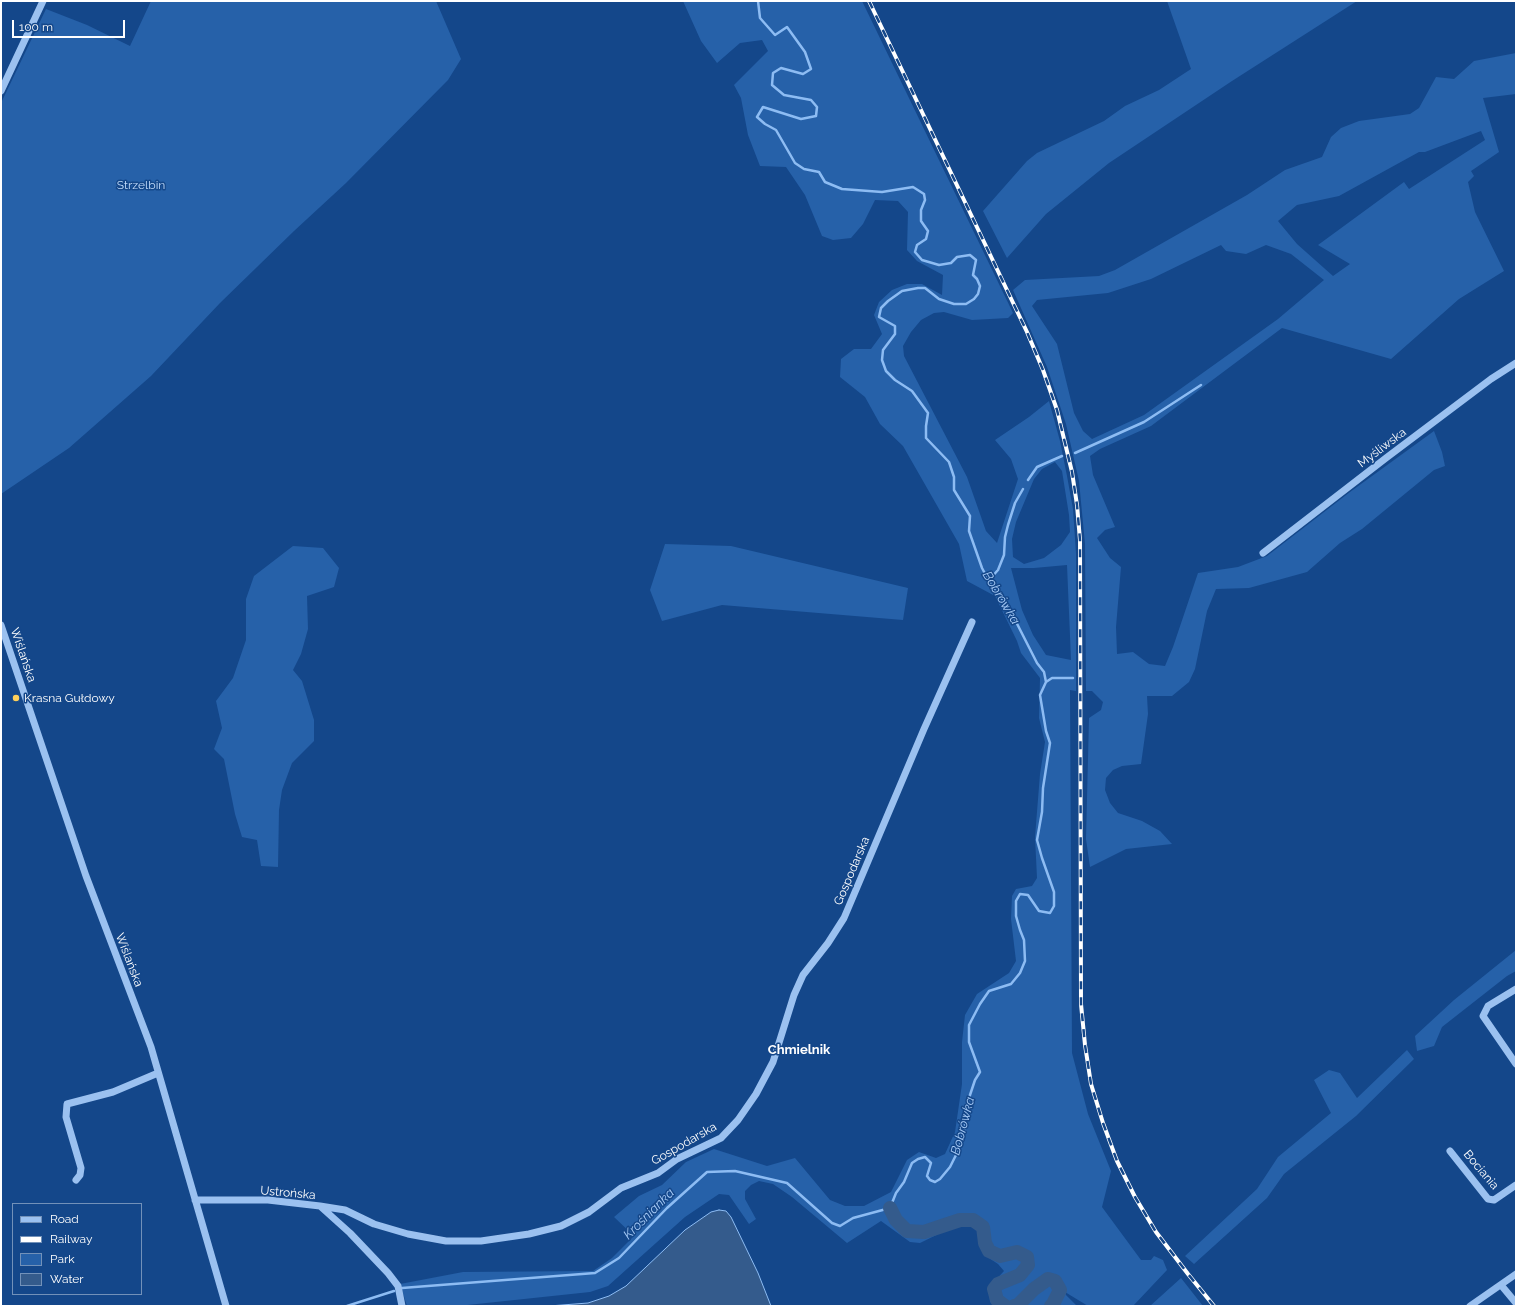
<!DOCTYPE html>
<html>
<head>
<meta charset="utf-8">
<style>
  body { margin:0 }
  #map { position:relative; width:1517px; height:1307px; overflow:hidden; background:#14478a; font-family:Raleway,sans-serif }
  canvas { display:block }
  .frame { position:absolute; inset:0; border:2px solid #fff; pointer-events:none }
  .legend { position:absolute; left:12px; top:1203px; width:130px; height:92px; box-sizing:border-box; background:#14478a; border:1px solid #7291b9; margin:0; padding:5px 7px; list-style:none; font-size:12px; color:#fff }
  .legend li { display:flex; align-items:center; gap:8px; height:20px }
  .legend b { width:20px; border:1px solid #7291b9 }
  .scale { position:absolute; left:12px; top:20px; width:113px; height:18px; box-sizing:border-box; border:2px solid #fff; border-top:0; padding-left:5px; font-size:12px; line-height:14px; white-space:nowrap; color:#fff; -webkit-text-stroke:3px #14478a; paint-order:stroke }
</style>
</head>
<body>
<div id="map">
<canvas width="1517" height="1307"></canvas>
<div class="frame"></div>
<ul class="legend">
<li><b style="height:5px;background:#9bc1f0"></b>Road</li>
<li><b style="height:5px;background:#fff"></b>Railway</li>
<li><b style="height:11px;background:#2661a9"></b>Park</li>
<li><b style="height:11px;background:#345b8c"></b>Water</li>
</ul>
<div class="scale">100 m</div>
</div>
<script>
const ctx = document.querySelector('canvas').getContext('2d');
ctx.lineJoin = 'round';
function fill(path, color) {
  ctx.fillStyle = color;
  ctx.fill(path, 'evenodd');
}
function shape(rows) {
  const path = new Path2D();
  for (const r of rows) {
    path.moveTo(r[0], r[1]);
    for (let i = 2; i < r.length; i += 2) path.lineTo(r[i], r[i + 1]);
  }
  return path;
}
function strokePath(path, color, width, dash) {
  ctx.strokeStyle = color;
  ctx.lineWidth = width;
  ctx.lineCap = dash ? 'butt' : 'round';
  ctx.setLineDash(dash || []);
  ctx.stroke(path);
}
function label(font, color, halo, rows, align = 'center') {
  ctx.font = font + ' Raleway,sans-serif';
  ctx.lineWidth = 3;
  ctx.setLineDash([]);
  ctx.textBaseline = 'middle';
  ctx.strokeStyle = halo;
  ctx.fillStyle = color;
  for (const [text, x, y, turn = 0] of rows) {
    ctx.save();
    ctx.translate(x, y);
    ctx.rotate((+turn || 0) * Math.PI / 180);
    ctx.textAlign = isNaN(turn) ? turn : align;
    if (halo) ctx.strokeText(text, 0, 0);
    ctx.fillText(text, 0, 0);
    ctx.restore();
  }
}
const green = shape([
  [151,1,436,1,461,59,448,80,346,183,294,231,220,303,151,376,69,448,1,494,1,103,46,9,87,25,130,46],
  [683,1,862,1,1013,313,1008,318,972,320,944,312,934,313,921,320,911,332,903,346,904,356,967,477,986,531,997,543,1018,479,1011,459,995,440,1029,417,1049,401,1060,441,1067,476,1073,509,1076,553,1076,691,1070,690,1072,1053,1088,1114,1111,1171,1102,1207,1141,1260,1151,1260,1154,1256,1163,1260,1167,1270,1133,1306,1088,1306,1065,1292,1066,1295,1077,1306,996,1306,990,1302,989,1292,992,1284,1004,1271,998,1264,989,1258,983,1249,980,1230,971,1225,961,1223,920,1243,910,1242,881,1221,847,1243,792,1197,773,1184,759,1181,751,1185,745,1191,745,1199,756,1219,749,1224,729,1195,719,1194,685,1217,608,1286,590,1292,458,1306,407,1306,400,1284,463,1272,593,1271,612,1258,634,1236,614,1217,639,1196,662,1185,686,1162,714,1149,767,1166,795,1158,830,1200,845,1206,864,1206,891,1192,907,1160,919,1152,936,1158,945,1154,955,1132,962,1084,962,1042,965,1015,977,994,1009,973,1016,961,1011,919,1012,896,1016,889,1032,886,1037,878,1035,837,1040,774,1045,742,1039,718,1040,678,1021,653,1017,641,995,596,967,581,959,544,903,446,880,424,865,397,840,377,841,359,854,349,871,349,882,334,874,315,879,302,892,290,907,284,922,284,942,295,943,275,917,261,907,250,908,212,898,201,875,200,863,224,851,238,833,240,822,236,805,195,786,167,760,166,748,135,741,98,734,85,768,51,762,40,740,43,717,63,701,41],
  [1055,462,1062,471,1069,515,1070,532,1061,545,1044,558,1024,564,1013,557,1012,539,1016,522,1034,479,1042,469],
  [1067,565,1071,660,1046,655,1033,635,1022,610,1011,568,1034,568],
  [1167,1,1357,1,1232,81,1109,163,1046,214,1007,258,983,211,1027,161,1037,153,1104,121,1125,106,1159,90,1191,69],
  [1516,53,1516,94,1483,98,1499,152,1471,171,1474,176,1468,182,1475,212,1504,271,1459,299,1391,359,1282,328,1151,426,1100,449,1090,456,1093,475,1115,527,1105,530,1097,538,1110,558,1121,567,1116,627,1117,654,1133,652,1149,664,1165,666,1173,647,1198,573,1238,567,1267,556,1350,492,1434,431,1442,452,1445,466,1434,470,1362,529,1340,543,1307,572,1249,588,1216,589,1207,611,1195,669,1189,682,1172,696,1147,696,1148,714,1141,764,1122,766,1113,770,1106,778,1105,790,1110,803,1118,813,1142,821,1160,831,1172,844,1126,849,1090,867,1086,839,1089,718,1101,710,1103,702,1092,691,1086,691,1085,544,1079,481,1066,424,1047,367,1013,290,1025,280,1099,276,1115,270,1247,195,1285,170,1322,157,1331,137,1341,128,1359,121,1410,114,1419,108,1436,77,1454,79,1474,61],
  [1481,131,1485,140,1409,189,1404,182,1318,245,1350,264,1333,276,1297,244,1278,221,1297,205,1339,196,1419,152,1425,152],
  [1221,245,1226,251,1246,254,1266,245,1291,254,1324,280,1278,319,1144,415,1092,439,1083,431,1074,413,1057,344,1032,306,1037,300,1108,293,1151,279],
  [665,544,731,546,908,588,903,620,722,605,662,621,650,590],
  [293,546,323,548,339,568,334,587,307,596,308,629,301,654,293,670,302,681,314,720,314,741,292,763,282,790,279,810,278,867,261,866,257,840,242,837,235,814,224,759,214,749,222,728,216,701,233,678,246,640,246,599,254,576],
  [1516,950,1516,971,1507,976,1442,1027,1434,1046,1417,1051,1415,1036,1454,1000],
  [1407,1050,1414,1059,1356,1116,1284,1174,1267,1198,1194,1264,1185,1256,1257,1189,1278,1157,1331,1113,1314,1080,1329,1070,1340,1073,1357,1098],
  [1181,1278,1203,1306,1150,1306]
]);
const water = shape([
  [719,1210,726,1211,731,1217,758,1273,771,1306,549,1306,588,1303,609,1296,626,1286,685,1230,711,1212,719,1210]
]);
const stream = shape([
  [1075,453,1144,422,1201,385],
  [1028,480,1037,467,1062,456],
  [989,580,998,570,1004,555,1005,537,1008,525,1015,503,1023,489],
  [1046,682,1052,678,1073,678],
  [402,1288,595,1273,619,1258,667,1208,707,1172,735,1171,787,1183,832,1223,840,1226,853,1218,890,1208,896,1193,904,1182,912,1163,918,1159,925,1157,931,1163,927,1176,930,1180,935,1182,940,1179,950,1167,959,1149,965,1127,966,1107,975,1080,980,1072,969,1042,969,1025,980,1004,989,991,1011,984,1020,973,1025,961,1024,940,1020,930,1016,916,1016,901,1020,894,1028,895,1039,911,1050,913,1054,906,1054,892,1042,858,1037,840,1042,812,1043,788,1050,743,1046,731,1040,695,1046,682,1044,672,1037,663,1008,606,992,587,982,568,969,531,970,516,954,490,954,477,949,462,926,438,926,426,928,413,912,391,895,380,886,371,882,360,883,350,895,334,895,326,879,317,881,308,888,301,902,291,918,288,925,288,939,299,954,304,966,304,974,299,978,294,980,286,977,279,973,275,976,260,970,255,957,257,951,263,939,265,922,260,915,252,917,245,926,239,928,231,921,221,921,210,925,200,924,194,913,187,882,192,842,189,825,182,819,172,804,169,795,163,776,130,765,124,757,117,763,107,801,119,816,116,817,107,811,100,784,95,772,85,773,73,781,68,803,74,811,69,805,52,787,27,775,35,760,18,758,1],
  [347,1306,394,1291]
]);
const river = shape([
  [890,1208,896,1220,907,1231,924,1232,960,1220,973,1220,983,1227,985,1243,989,1251,1000,1256,1017,1252,1027,1257,1028,1265,1020,1275,998,1284,994,1289,997,1300,1005,1306],
  [1014,1306,1018,1305,1034,1289,1048,1279,1055,1281,1060,1290,1053,1304,1051,1306]
]);
const minor = shape([
  [1,91,43,1],
  [1263,553,1386,458,1491,379,1516,363],
  [1,625,86,876,151,1047,226,1306],
  [1516,989,1488,1006,1483,1016,1516,1064],
  [1450,1151,1488,1199,1494,1200,1516,1185],
  [76,1180,80,1175,81,1168,66,1117,67,1104,113,1092,158,1073],
  [195,1200,268,1200,320,1206,350,1233,388,1273,398,1286,402,1306],
  [320,1206,345,1210,374,1224,408,1234,446,1241,481,1241,529,1234,561,1226,589,1212,621,1188,658,1173,677,1159,721,1138,738,1120,756,1094,773,1062,794,995,803,975,828,943,844,918,924,729,972,622],
  [1501,1285,1516,1303],
  [1470,1306,1516,1274]
]);
const rail = shape([
  [869,1,1027,332,1043,370,1057,410,1072,472,1077,505,1080,540,1081,1004,1085,1045,1091,1084,1103,1123,1117,1161,1135,1197,1156,1232,1188,1274,1214,1306]
]);
const markers = [
  [16,698,4,"#ffd05a"]
];
const parkNames = [
  ["Strzelbin",141,185]
];
const streetNames = [
  ["Myśliwska",1382,448,-37],
  ["Wiślańska",23,655,71],
  ["Gospodarska",852,871,-67],
  ["Wiślańska",129,960,69],
  ["Gospodarska",684,1144,-30],
  ["Bociania",1481,1170,50],
  ["Ustrońska",288,1193,5]
];
const poiNames = [
  ["Krasna Gułdowy",24,698]
];
const waterNames = [
  ["Bobrówka",1001,598,59],
  ["Bobrówka",963,1126,-75],
  ["Krośnianka",649,1214,-45]
];
const neighbourhoodNames = [
  ["Chmielnik",799,1050]
];
fill(green, '#2661a9');
fill(water, '#345b8c');
strokePath(water, '#8dbcf3', 1);
strokePath(stream, '#8dbcf3', 2.5);
strokePath(river, '#345b8c', 14);
strokePath(minor, '#9bc1f0', 7);
strokePath(rail, '#fff', 4);
strokePath(rail, '#14478a', 2.5, [8]);
for (const [x, y, r, color] of markers) {
  const dot = new Path2D();
  dot.arc(x, y, r, 0, 2 * Math.PI);
  ctx.fillStyle = color;
  ctx.fill(dot);
  strokePath(dot, '#14478a', 1.5);
}
label('12px', '#c2dcfb', '#14478a', parkNames);
label('12px', '#fff', '#14478a', streetNames);
label('12px', '#fff', '#14478a', poiNames, 'left');
label('italic 13px', '#a7cbf7', '#14478a', waterNames);
label('bold 13px', '#fff', '#14478a', neighbourhoodNames);
</script>
</body>
</html>
